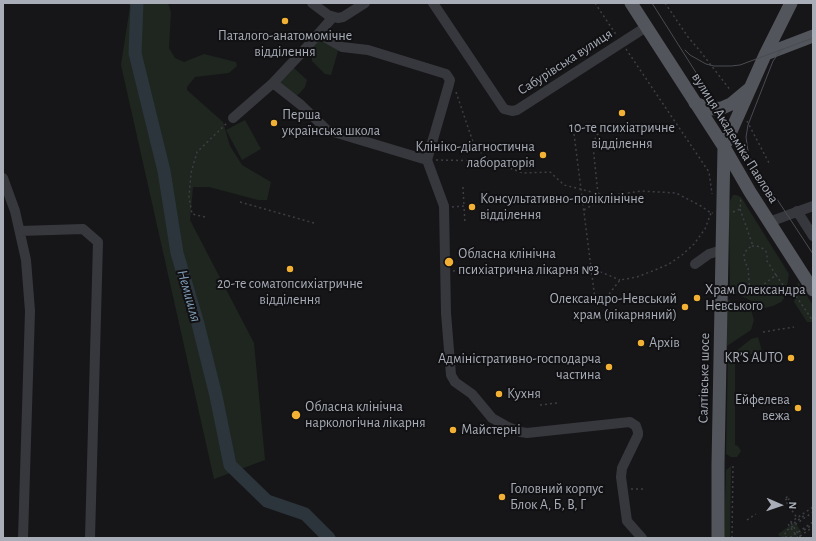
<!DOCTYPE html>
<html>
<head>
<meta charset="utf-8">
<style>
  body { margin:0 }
  #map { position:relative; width:816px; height:541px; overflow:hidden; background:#161618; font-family:"Alegreya Sans",sans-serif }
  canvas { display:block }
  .frame { position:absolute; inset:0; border:4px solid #a8adb8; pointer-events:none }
  .north { position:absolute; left:760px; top:485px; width:40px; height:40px; -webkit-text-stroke:3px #111113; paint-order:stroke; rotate:92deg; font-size:11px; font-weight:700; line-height:16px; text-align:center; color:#a8adb8 }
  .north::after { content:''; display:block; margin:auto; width:14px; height:18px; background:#a8adb8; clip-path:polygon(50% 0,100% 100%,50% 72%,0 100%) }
</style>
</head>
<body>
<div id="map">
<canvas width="816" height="541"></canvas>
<div class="frame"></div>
<div class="north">N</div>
</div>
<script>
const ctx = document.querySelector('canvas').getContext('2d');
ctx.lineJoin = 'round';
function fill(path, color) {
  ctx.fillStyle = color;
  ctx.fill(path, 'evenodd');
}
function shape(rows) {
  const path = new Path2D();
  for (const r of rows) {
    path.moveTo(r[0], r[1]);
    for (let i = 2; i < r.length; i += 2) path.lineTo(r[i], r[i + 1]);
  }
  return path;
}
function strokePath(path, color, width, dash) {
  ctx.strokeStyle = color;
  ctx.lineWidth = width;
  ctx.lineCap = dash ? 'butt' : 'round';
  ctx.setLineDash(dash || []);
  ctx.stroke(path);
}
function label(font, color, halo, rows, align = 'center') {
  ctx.font = font + ' "Alegreya Sans",sans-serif';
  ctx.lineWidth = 4;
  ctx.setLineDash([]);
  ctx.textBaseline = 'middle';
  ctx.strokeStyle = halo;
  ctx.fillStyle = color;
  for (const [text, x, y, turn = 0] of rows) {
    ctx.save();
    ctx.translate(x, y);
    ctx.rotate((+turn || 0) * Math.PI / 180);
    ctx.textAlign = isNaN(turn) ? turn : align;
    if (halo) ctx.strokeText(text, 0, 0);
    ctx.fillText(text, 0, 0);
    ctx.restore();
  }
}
const green = shape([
  [128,3,168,3,171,12,169,48,175,58,184,62,204,54,236,62,237,66,229,73,195,77,187,87,187,90,223,122,230,146,242,165,271,182,267,200,258,200,209,187,193,187,190,220,254,343,265,460,214,479,121,65,130,6],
  [317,38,338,48,338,51,331,75,325,74,312,61,312,47],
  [293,67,307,80,305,87,299,94,295,96,280,84,280,81],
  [245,120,261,149,242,160,226,130],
  [733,195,736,195,741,197,789,274,785,297,781,302,773,306,765,308,730,290,729,213,730,201],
  [798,282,813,305,813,322,807,322,794,302],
  [727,299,751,310,754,320,751,330,727,346],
  [758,337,762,351,737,358,735,363,735,445,738,446,741,451,737,457,731,457,726,454,728,354,736,351,751,339],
  [731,466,730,538,724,538,726,470],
  [795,522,802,533,794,538,781,538,778,534]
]);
const river = shape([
  [137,3,135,53,164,171,177,253,198,324,216,396,230,465,267,501,305,514,329,538]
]);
const path = shape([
  [595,3,617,36],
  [665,3,688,37,700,51,731,91],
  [626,49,709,172,712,194],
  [456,92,473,142,480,152,491,161,523,173,550,172,564,185,607,196,641,191,676,193,701,206,711,213,713,213],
  [747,121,769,163],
  [574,134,595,299],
  [436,160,491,161],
  [463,187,464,206],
  [598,194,593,146,596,136,600,132,634,128],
  [240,202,314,223],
  [452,207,464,206,465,224],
  [740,209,753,246],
  [584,210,607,196],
  [733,212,740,209,741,197],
  [205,217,192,214,189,197,191,173,197,152,227,123],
  [752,246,757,246,764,249,767,253,767,261,776,275,750,295,748,267,745,263,744,255,747,249,752,246],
  [591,268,620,280],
  [453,271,472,269],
  [776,275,786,289,794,293,813,321],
  [606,298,620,280,637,277,655,270,669,264,682,255,694,244,705,229,711,213],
  [763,332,794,327],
  [540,405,557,403],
  [631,489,643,489],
  [786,498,789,495],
  [787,499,785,500,797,518],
  [788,500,791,497],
  [747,520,756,514],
  [791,523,801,538],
  [794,523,805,515],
  [804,530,812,525],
  [800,536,813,527],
  [785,537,791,537,813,522],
  [732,538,733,464],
  [782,538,784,537,786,531,813,512],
  [798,538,788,524,813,507]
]);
const minor = shape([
  [312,3,328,15,338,18,343,17,365,3],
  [433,3,504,109,512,111,517,110,646,27],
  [273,83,301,105,327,130,427,160,449,84,450,80,446,74,368,50,342,47,319,34],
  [233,118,273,83,306,48,333,17],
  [427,160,444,206,446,313,451,375,455,382,472,394,492,418,510,428,521,432,527,433,630,422,636,426,638,432,638,435,622,468,621,477,627,521,642,538],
  [3,178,15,211,26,260,30,311,23,538],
  [797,211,813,236],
  [769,222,813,206],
  [20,231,83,229,98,242,90,538],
  [695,264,709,254,722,250]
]);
const major = shape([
  [631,3,724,147,750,192,813,290],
  [766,54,813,36],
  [695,103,710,109,722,108,731,104,749,89],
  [718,538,718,464,724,147,765,55,791,3]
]);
const tram = shape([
  [652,3,750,158,813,254],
  [685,50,690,55,706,64,714,66,731,66,740,65,813,38],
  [748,151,746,137,748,125,773,61,782,49]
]);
const markers = [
  [285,21,4,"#f2b134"],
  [622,113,4,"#f2b134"],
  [274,123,4,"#f2b134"],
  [543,155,4,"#f2b134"],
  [472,207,4,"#f2b134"],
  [449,262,5,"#f2b134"],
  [290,269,4,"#f2b134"],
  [697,298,4,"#f2b134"],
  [685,307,4,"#f2b134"],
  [641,343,4,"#f2b134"],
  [791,358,4,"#f2b134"],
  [609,367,4,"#f2b134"],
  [499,394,4,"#f2b134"],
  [798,408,4,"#f2b134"],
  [296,415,5,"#f2b134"],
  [453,430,4,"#f2b134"],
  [502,497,4,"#f2b134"]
];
const poiNames = [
  ["Паталого-анатомомічне",285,36,"center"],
  ["відділення",285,52,"center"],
  ["Перша",282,115],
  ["українська школа",282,131],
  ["10-те психіатричне",622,128,"center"],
  ["відділення",622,144,"center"],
  ["Клініко-діагностична",535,147,"right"],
  ["лабораторія",535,163,"right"],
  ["Консультативно-поліклінічне",480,199],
  ["відділення",480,215],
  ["Обласна клінічна",458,254],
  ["психіатрична лікарня №3",458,270],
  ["20-те соматопсихіатричне",290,284,"center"],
  ["відділення",290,300,"center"],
  ["Храм Олександра",705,290],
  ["Невського",705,306],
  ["Олександро-Невський",677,299,"right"],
  ["храм (лікарняний)",677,315,"right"],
  ["Архів",649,343],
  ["KR’S AUTO",783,358,"right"],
  ["Адміністративно-господарча",601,359,"right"],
  ["частина",601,375,"right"],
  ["Кухня",507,394],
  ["Ейфелева",790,400,"right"],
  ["вежа",790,416,"right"],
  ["Обласна клінічна",305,407],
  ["наркологічна лікарня",305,423],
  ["Майстерні",461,430],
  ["Головний корпус",510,489],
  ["Блок А, Б, В, Г",510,505]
];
const streetNames = [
  ["Сабурівська вулиця",565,62,-33],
  ["вулиця Академіка Павлова",735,138,58],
  ["Салтівське шосе",704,378,-89]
];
const waterNames = [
  ["Немишля",189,296,74]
];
fill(green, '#1e261f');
strokePath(river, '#2c353c', 13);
strokePath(path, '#3d3f44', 1.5, [2, 3]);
strokePath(minor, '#37383d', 10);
strokePath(major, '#53555c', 13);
strokePath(tram, '#4a4c52', 1);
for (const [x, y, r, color] of markers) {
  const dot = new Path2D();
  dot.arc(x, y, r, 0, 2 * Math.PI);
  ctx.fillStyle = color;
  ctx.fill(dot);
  strokePath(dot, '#111113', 1.5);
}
label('14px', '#a8adb8', '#111113', poiNames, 'left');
label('14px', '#a8adb8', '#111113', streetNames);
label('italic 15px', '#7f9bb3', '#111113', waterNames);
</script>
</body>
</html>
